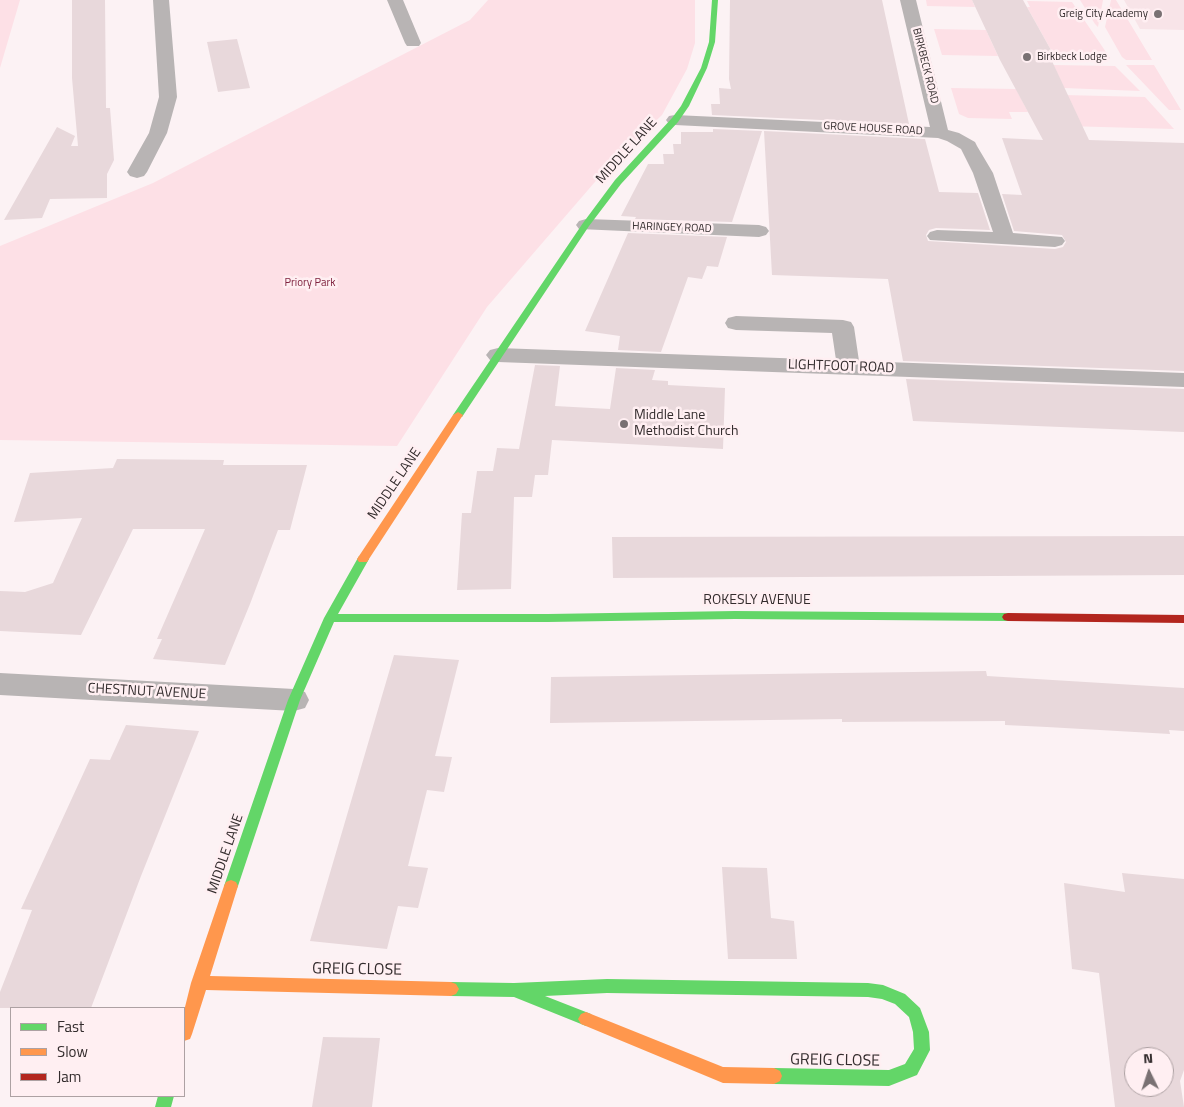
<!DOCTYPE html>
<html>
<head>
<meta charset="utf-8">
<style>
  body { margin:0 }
  #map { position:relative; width:1184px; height:1107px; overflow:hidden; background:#fcf2f4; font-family:"Titillium Web",sans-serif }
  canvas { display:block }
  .legend { position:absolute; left:10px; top:1007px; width:175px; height:90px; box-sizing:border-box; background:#ffeff2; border:1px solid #ada1a3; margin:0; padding:6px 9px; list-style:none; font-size:15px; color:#332c2d }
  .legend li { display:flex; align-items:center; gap:10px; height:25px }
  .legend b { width:25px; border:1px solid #ada1a3 }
  .north { position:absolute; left:1124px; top:1047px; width:50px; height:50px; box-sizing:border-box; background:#ffeff2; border:1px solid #ada1a3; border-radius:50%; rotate:356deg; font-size:14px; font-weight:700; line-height:20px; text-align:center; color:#332c2d }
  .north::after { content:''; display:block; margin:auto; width:18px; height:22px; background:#797173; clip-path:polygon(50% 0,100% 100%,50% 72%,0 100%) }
</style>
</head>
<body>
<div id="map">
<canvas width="1184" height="1107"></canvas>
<ul class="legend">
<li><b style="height:6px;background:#63d668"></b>Fast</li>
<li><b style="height:6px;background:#ff974d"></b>Slow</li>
<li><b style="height:6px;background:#b3261e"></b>Jam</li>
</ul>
<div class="north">N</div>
</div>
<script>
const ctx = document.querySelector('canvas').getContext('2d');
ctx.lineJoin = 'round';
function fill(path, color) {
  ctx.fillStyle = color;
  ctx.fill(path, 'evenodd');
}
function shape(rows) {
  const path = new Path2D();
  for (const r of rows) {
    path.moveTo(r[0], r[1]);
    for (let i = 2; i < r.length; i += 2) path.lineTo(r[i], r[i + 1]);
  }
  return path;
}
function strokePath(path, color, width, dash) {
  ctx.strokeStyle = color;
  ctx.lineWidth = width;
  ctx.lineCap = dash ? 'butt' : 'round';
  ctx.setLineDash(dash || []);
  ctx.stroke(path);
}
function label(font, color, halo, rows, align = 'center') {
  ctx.font = font + ' "Titillium Web",sans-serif';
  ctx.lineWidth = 5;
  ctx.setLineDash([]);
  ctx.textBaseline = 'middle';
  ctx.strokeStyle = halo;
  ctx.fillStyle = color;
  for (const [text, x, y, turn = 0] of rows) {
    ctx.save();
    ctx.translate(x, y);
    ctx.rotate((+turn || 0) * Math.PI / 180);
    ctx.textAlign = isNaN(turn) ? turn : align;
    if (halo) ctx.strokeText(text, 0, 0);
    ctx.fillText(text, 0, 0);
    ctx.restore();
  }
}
const built = shape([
  [1124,0,1184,0,1184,30,1140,29]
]);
const green = shape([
  [0,0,20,0,0,68],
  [488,0,695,0,695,43,687,69,662,115,607,168,487,307,397,446,0,440,0,246,153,183,470,20],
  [926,0,972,0,975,7,927,6],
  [1080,0,1103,0,1098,27,1095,24],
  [1111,0,1116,0,1152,60,1126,60,1122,57,1105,27],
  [1027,1,1072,2,1110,58,1108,60,1056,59,1027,7,1030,7],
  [934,29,986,30,998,56,942,55],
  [1053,65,1115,66,1140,91,1064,88],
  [1126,65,1154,65,1181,110,1169,110],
  [951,88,1016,89,1028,112,1009,112,1012,119,968,118,959,114],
  [1064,95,1145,97,1174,129,1065,126]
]);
const building = shape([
  [72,0,105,0,106,108,110,108,114,160,107,174,107,198,50,199,42,218,4,220,57,127,75,136,71,146,78,146,72,78],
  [730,0,882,0,909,124,712,115,711,104,720,104,719,88,731,89,729,79],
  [972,0,1023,0,1056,59,1051,59,1089,140,1184,143,1184,371,903,361,888,279,772,275,764,131,925,139,939,192,978,193,990,230,936,228,929,230,926,235,928,241,1055,249,1063,247,1066,242,1062,235,1014,231,1002,194,1022,195,1002,138,1043,140,1000,60],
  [237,39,250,88,218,92,207,42],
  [713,129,762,131,732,222,635,219,636,217,621,216,648,164,664,164,663,154,674,154,673,144,681,144,681,132,713,132],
  [628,233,727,237,718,267,707,266,702,279,688,277,661,352,618,350,620,336,585,331],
  [535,365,560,366,555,406,610,409,616,368,655,370,652,380,668,381,668,385,725,388,723,449,552,440,548,475,535,475,532,497,514,497,511,589,457,590,462,513,471,513,477,471,493,471,497,448,519,449],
  [906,379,1184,389,1184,432,913,421],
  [117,459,224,460,223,465,307,465,290,530,278,530,250,604,225,665,153,659,162,639,157,639,205,529,133,529,81,635,0,631,0,591,25,592,53,583,82,518,14,522,30,473,113,468],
  [1184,536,1184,575,613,578,612,537],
  [394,655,459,660,435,756,452,757,444,792,427,790,408,866,428,868,418,908,398,906,387,949,310,941],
  [986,671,987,676,1184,688,1184,731,1169,730,1170,734,1047,727,1005,725,1005,721,842,722,842,719,550,723,551,677],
  [126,725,199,731,141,876,91,1008,0,1008,0,992,32,910,21,909,90,759,110,760],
  [722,867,767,868,771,918,794,921,797,959,728,959],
  [1122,873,1184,879,1184,1070,1180,1081,1184,1107,1115,1107,1099,973,1072,969,1064,883,1125,892],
  [1134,1057,1164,1057,1164,1087,1134,1087],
  [323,1037,380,1038,372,1107,312,1107]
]);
const street = shape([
  [153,0,169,0,177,97,167,133,147,172,144,176,137,178,130,176,127,172,149,133,159,97,153,0],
  [387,0,403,0,421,43,419,46,407,46,405,43,387,0],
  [900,0,916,0,948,130,959,133,975,142,977,146,993,173,1013,233,1062,237,1065,241,1062,245,1055,247,930,240,927,236,930,232,937,230,993,232,973,173,961,149,947,141,938,138,675,125,669,124,666,120,669,116,675,115,930,127,900,0],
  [586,219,759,225,766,227,769,231,766,235,759,237,579,229,576,225,579,221,586,219],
  [736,316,843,320,851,322,854,327,859,361,1184,373,1184,387,498,362,490,360,486,355,490,350,498,348,836,360,832,333,736,330,728,328,725,323,728,318,736,316],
  [0,673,294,689,305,692,309,700,305,708,294,711,0,695,0,673]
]);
const fast = shape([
  [712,0,718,0,715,42,707,68,689,106,678,122,621,184,589,226,462,417,454,417,453,415,583,223,615,180,672,118,681,106,701,68,709,42,712,0],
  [363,555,369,559,338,614,548,614,735,611,1008,613,1012,614,1014,617,1012,620,1008,621,735,619,548,622,334,622,300,700,238,886,236,890,231,892,226,890,224,886,288,700,324,618,359,556,363,555],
  [607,979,868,983,883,985,905,994,920,1008,929,1032,930,1050,917,1075,889,1086,774,1084,768,1081,766,1076,768,1071,774,1068,889,1070,905,1064,914,1049,913,1032,909,1017,895,1004,882,999,868,997,607,993,545,996,591,1014,594,1019,591,1024,586,1026,514,997,451,996,446,994,443,989,446,984,451,982,514,983,607,979],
  [158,1096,174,1096,171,1107,155,1107,158,1096]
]);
const slow = shape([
  [458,412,463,415,367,562,359,562,357,559,453,415,458,412],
  [231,880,236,882,238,886,210,976,451,982,456,984,459,989,456,994,451,996,206,990,192,1034,190,1039,184,1041,184,1011,191,983,224,886,226,882,231,880],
  [586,1012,723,1067,774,1068,780,1071,782,1076,780,1081,774,1084,723,1083,581,1024,578,1019,581,1014,586,1012]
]);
const jam = shape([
  [1008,613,1184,615,1184,623,1008,621,1004,620,1002,617,1004,614,1008,613]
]);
const markers = [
  [1158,14,5,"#797173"],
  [1027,57,5,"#797173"],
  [624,424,5,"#797173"]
];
const farPoinames = [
  ["Greig City Academy",1148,14],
  ["Birkbeck Lodge",1037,57,"left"]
];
const farStreetnames = [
  ["BIRKBECK ROAD",925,66,76],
  ["GROVE HOUSE ROAD",873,129,3],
  ["HARINGEY ROAD",672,228,2]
];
const farParknames = [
  ["Priory Park",310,283]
];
const streetNames = [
  ["MIDDLE LANE",627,151,-48],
  ["LIGHTFOOT ROAD",841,367,2],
  ["MIDDLE LANE",395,484,-56],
  ["ROKESLY AVENUE",757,601],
  ["CHESTNUT AVENUE",147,692,3],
  ["MIDDLE LANE",226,854,-71]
];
const poiNames = [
  ["Middle Lane",634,416],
  ["Methodist Church",634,432]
];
const nearStreetnames = [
  ["GREIG CLOSE",357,970,1],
  ["GREIG CLOSE",835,1061,1]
];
fill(built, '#f8e4e8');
fill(green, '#fde0e6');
fill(building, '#e8d8db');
fill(street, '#b8b4b4');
fill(fast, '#63d668');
fill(slow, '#ff974d');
fill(jam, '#b3261e');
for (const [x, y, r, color] of markers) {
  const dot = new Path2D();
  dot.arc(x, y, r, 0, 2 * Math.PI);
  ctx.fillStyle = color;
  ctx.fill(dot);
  strokePath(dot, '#ffeff2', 2);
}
label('11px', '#332c2d', '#ffeff2', farPoinames, 'right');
label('11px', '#332c2d', '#ffeff2', farStreetnames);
label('11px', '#7f223e', '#ffeff2', farParknames);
label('14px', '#332c2d', '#ffeff2', streetNames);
label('14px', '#332c2d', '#ffeff2', poiNames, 'left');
label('16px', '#332c2d', '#ffeff2', nearStreetnames);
</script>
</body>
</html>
